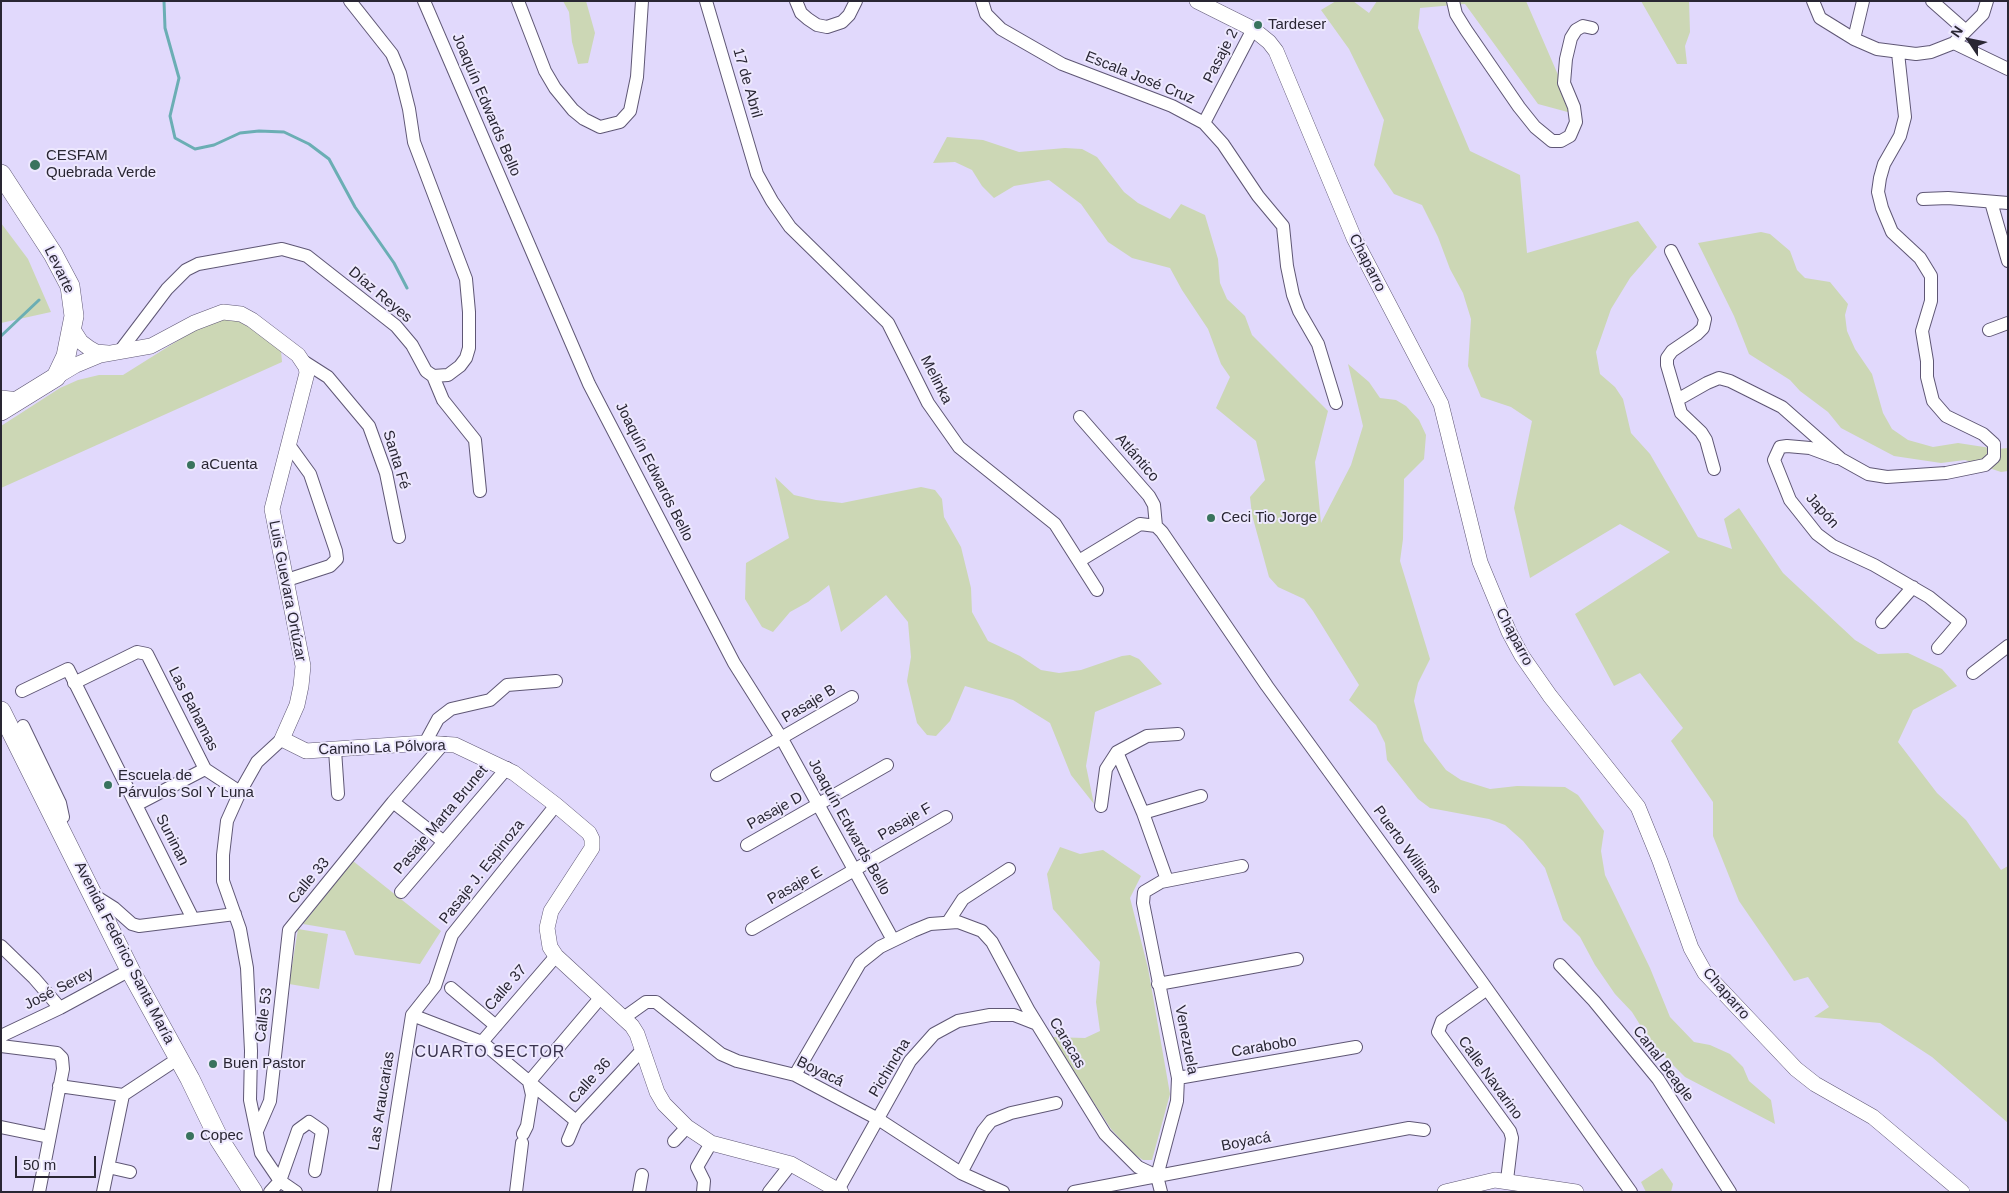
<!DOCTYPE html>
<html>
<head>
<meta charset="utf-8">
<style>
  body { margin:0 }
  #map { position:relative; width:2009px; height:1193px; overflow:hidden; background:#e1d9fc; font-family:Arial,sans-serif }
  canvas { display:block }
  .frame { position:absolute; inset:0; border:2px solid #292633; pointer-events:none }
  .north { position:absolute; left:1944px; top:15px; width:50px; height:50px; -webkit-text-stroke:4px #ede8fe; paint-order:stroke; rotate:304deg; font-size:14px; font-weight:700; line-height:20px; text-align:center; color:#292633 }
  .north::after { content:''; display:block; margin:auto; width:18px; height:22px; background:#292633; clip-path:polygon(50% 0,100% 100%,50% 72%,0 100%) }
  .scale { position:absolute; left:15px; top:1156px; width:81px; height:22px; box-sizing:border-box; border:2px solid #292633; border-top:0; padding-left:6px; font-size:15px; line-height:18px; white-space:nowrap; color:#292633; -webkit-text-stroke:4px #ede8fe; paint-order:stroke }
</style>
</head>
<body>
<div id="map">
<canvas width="2009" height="1193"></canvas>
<div class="frame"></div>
<div class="north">N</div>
<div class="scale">50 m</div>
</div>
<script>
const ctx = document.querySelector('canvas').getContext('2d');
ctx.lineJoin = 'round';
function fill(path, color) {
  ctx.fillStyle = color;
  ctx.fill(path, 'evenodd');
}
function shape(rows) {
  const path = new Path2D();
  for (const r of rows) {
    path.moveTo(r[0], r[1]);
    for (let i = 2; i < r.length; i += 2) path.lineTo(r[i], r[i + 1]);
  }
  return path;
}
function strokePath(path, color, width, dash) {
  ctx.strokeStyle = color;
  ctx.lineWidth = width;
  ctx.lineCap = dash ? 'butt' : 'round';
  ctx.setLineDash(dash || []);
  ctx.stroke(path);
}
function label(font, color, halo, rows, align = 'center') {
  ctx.font = font + ' Arial,sans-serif';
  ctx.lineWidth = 4;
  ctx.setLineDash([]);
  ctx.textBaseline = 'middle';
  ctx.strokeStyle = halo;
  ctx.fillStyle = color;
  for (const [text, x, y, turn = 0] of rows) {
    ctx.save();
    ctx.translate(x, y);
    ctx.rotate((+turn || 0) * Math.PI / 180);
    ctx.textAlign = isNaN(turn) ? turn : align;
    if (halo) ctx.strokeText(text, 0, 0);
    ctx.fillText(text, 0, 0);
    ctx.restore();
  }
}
const green = shape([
  [563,1,586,1,595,33,588,63,578,64,572,42,569,12],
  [1336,1,1353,1,1369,13,1377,1,1526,1,1575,114,1538,104,1465,4,1420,8,1418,28,1470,151,1520,175,1527,253,1638,221,1657,247,1630,278,1611,309,1596,352,1600,374,1615,387,1623,399,1631,433,1650,454,1698,537,1732,549,1724,519,1739,508,1783,573,1855,640,1878,654,1908,653,1942,669,1957,686,1913,710,1898,742,1937,793,1966,820,2001,870,2008,866,2008,1123,1932,1057,1880,1023,1814,1017,1829,1007,1808,977,1794,981,1739,901,1713,836,1713,802,1671,741,1683,728,1640,673,1614,686,1575,614,1670,552,1620,524,1530,578,1514,508,1532,421,1511,407,1481,397,1468,366,1471,319,1463,293,1450,269,1438,237,1422,205,1394,194,1374,165,1384,120,1349,49,1321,10],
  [1641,1,1689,1,1690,32,1685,46,1687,64,1677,64],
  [947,137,983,140,1019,152,1065,148,1082,149,1097,157,1124,192,1138,203,1170,219,1181,204,1205,215,1218,259,1220,283,1227,299,1245,316,1252,335,1328,411,1315,462,1321,523,1351,465,1363,426,1348,364,1369,382,1380,398,1396,400,1406,406,1419,420,1426,435,1424,459,1404,479,1403,539,1400,561,1430,659,1418,683,1414,701,1424,741,1446,770,1461,780,1490,789,1517,786,1565,787,1578,795,1604,831,1601,851,1605,875,1650,968,1670,1017,1694,1042,1710,1045,1730,1054,1743,1067,1749,1081,1771,1100,1775,1124,1685,1077,1652,1044,1632,1012,1615,994,1595,965,1580,937,1563,920,1545,868,1523,841,1505,825,1489,819,1430,808,1418,799,1387,760,1385,743,1376,725,1349,700,1359,685,1313,611,1304,599,1278,587,1269,577,1252,515,1250,497,1265,480,1256,441,1216,408,1230,377,1221,364,1208,329,1182,290,1170,268,1132,258,1108,242,1081,204,1049,180,1014,186,994,198,982,186,972,170,955,162,933,163],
  [1,223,28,259,51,312,1,323],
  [1761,232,1770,234,1790,251,1797,270,1805,278,1830,282,1848,304,1845,315,1847,331,1855,349,1872,374,1883,413,1892,429,1908,440,1933,447,1958,443,1997,449,2008,448,2008,471,2001,472,1965,460,1941,463,1894,456,1841,428,1828,412,1800,391,1790,380,1749,354,1734,316,1698,243],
  [221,318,235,319,273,341,281,351,282,362,1,488,1,426,60,388,78,380,99,375,123,375,209,321],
  [775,477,794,495,816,500,842,503,921,487,935,490,942,499,944,517,961,547,971,588,972,612,988,641,1020,656,1041,670,1059,673,1081,670,1122,656,1130,655,1139,659,1162,684,1095,712,1086,766,1094,804,1071,775,1050,723,1013,700,965,686,950,721,936,736,927,735,917,723,907,681,911,657,908,622,886,595,841,632,829,585,808,602,790,612,773,632,762,627,745,599,746,563,789,538],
  [1060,847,1080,854,1103,850,1141,876,1130,898,1148,968,1170,1094,1152,1160,1143,1160,1134,1154,1111,1129,1051,1037,1085,1038,1100,1031,1096,1002,1100,962,1053,909,1047,874],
  [353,861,441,931,420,964,355,955,345,931,303,924],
  [298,929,328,934,319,989,289,984],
  [1662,1168,1673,1184,1671,1192,1646,1192,1641,1182]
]);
const stream = shape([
  [164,1,165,28,179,78,170,116,175,138,195,149,214,145,240,133,259,131,284,132,309,144,329,159,355,207,394,263,407,288],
  [1,336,39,300]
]);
const minor = shape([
  [424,1,589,384,734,663,782,739,893,940],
  [518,1,545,71,555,88,573,110,584,119,600,127,620,122,630,111,637,77,642,1],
  [706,1,757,174,772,201,790,227,888,323,928,403,959,447,1055,524,1097,590],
  [796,1,801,13,808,19,817,25,827,27,842,22,849,15,856,1],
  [982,1,986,14,1001,29,1062,64,1172,106,1204,123,1223,144,1258,196,1283,226,1287,266,1293,295,1299,311,1318,344,1336,403],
  [1453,1,1456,14,1466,30,1519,107,1535,127,1552,141,1561,141,1570,136,1576,122,1574,107,1564,83,1566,59,1571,38,1576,30,1583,26,1592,28],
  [1813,1,1820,18,1854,39,1877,49,1916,54,1931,52,1954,43,1983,14,1987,1],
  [1932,1,1966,31],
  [1854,39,1863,1],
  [1954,43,2008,69],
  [1204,123,1253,29],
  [1923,199,1948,198,2008,203],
  [1991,202,2008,261],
  [1671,251,1705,319,1703,328,1697,334,1672,351,1667,358,1667,365,1681,413,1701,432,1706,440,1714,469],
  [1989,330,2008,323],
  [120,351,167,289,186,270,198,264,282,249,307,256,396,326,412,345,426,371,433,376,448,375,460,366,466,358,469,348,469,312,466,279,414,142,409,109,400,73,392,54,350,1],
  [303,361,328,377,369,426,386,473,399,537],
  [433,376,443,400,475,440,480,491],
  [1677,400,1707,383,1719,378,1730,381,1782,407,1841,459,1868,474,1887,477,1946,473,1985,465,1994,457,1994,444,1983,434,1946,416,1933,401,1927,377,1927,361,1922,331,1931,301,1931,276,1920,258,1892,232,1882,208,1878,192,1880,178,1884,164,1900,136,1905,117,1898,53],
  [1080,417,1149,496,1154,505,1156,526],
  [1837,458,1810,448,1787,446,1780,447,1774,460,1790,500,1817,534,1833,546,1874,565,1929,597,1960,622,1938,648],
  [1079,561,1140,524,1156,526,1162,532,1267,686,1482,982,1631,1192],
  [287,580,330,566,337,559,336,551,310,474,289,445],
  [1882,622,1913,587],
  [1973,673,2008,646],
  [74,683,137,652,147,654,205,769,240,792],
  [22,691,68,669,193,919],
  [23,726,60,803,63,817,57,822],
  [282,739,257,762,240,792,227,821,223,855,223,881,240,929,247,968,251,1051,250,1100,261,1153,280,1181,296,1192],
  [425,743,438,719,451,709,490,700,507,685,556,681],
  [335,750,338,794],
  [1117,752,1143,813,1167,880],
  [717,775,852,697],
  [393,802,444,842],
  [136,805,205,769],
  [1101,806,1106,769,1117,752,1147,736,1178,734],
  [1143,813,1201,796],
  [747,845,887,765],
  [401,892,507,768],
  [95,896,114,908,132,924,139,926,235,914],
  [948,922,963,899,1009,869],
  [752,929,946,817],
  [1,946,34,978,60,1008],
  [1560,965,1594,1001,1658,1079,1730,1192],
  [1158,984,1297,959],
  [451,988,496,1026],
  [1487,989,1442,1021,1438,1032,1510,1131,1512,1138,1507,1180],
  [412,1015,482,1042,576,1121],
  [625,1017,646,1002,656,1002,721,1054,737,1061,795,1075,878,1119,961,1173,1003,1192],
  [1,1036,60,1008,130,970],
  [482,1042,556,956],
  [1,1046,57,1053,62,1058,63,1069,39,1192],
  [795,1075,860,963,880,947,913,931,930,924,958,922,982,931,992,942,1029,1011,1105,1134,1138,1167,1157,1176],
  [1178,1078,1356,1047],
  [59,1086,123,1095],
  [1,1127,49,1137],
  [257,1131,270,1101,289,930,393,802,444,743],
  [523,1134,527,1126,532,1095,529,1082,601,997],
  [568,1140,576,1121,643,1049],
  [674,1141,687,1127],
  [108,1167,130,1172],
  [961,1173,983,1131,991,1121,1011,1113,1056,1103],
  [838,1190,910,1061,934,1034,958,1021,990,1015,1014,1015,1037,1024],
  [103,1192,123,1095,179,1058],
  [270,1192,280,1181,298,1130,309,1122,322,1131,315,1171],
  [384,1192,412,1015,435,986,452,935,556,805],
  [516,1192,522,1143],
  [639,1192,642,1175],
  [703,1192,704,1181,697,1167,711,1143],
  [769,1192,791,1164],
  [1074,1192,1409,1128,1424,1130],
  [1161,1192,1157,1176,1177,1101,1178,1078,1143,903,1144,892,1161,882,1242,866]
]);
const tertiary = shape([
  [1197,1,1253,29,1269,42,1276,51,1354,238,1441,404,1480,562,1509,632,1522,656,1550,696,1638,807,1660,861,1691,948,1705,973,1796,1069,1815,1084,1873,1117,1962,1192],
  [72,328,81,342,89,348,96,352,108,353],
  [56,377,76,365,100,355,151,346,194,323,223,312,241,314,252,320,298,355,306,367,307,373,272,509,303,666,301,686,297,705,282,739,306,751,425,743,455,745,514,773,556,805,589,833,592,839,592,848,551,911,547,928,550,947,556,956,632,1026,637,1034,657,1092,664,1104,687,1127,711,1143,791,1164,841,1192],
  [1,398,19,400],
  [1445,1192,1495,1180,1576,1192]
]);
const primary = shape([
  [1,174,53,254,70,286,74,316,66,356,56,377,1,411],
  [1,711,130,970,190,1079,219,1139,253,1192]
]);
const markers = [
  [1258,25,5,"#39735d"],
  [35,165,6,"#39735d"],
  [191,465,5,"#39735d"],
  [1211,518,5,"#39735d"],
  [108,785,5,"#39735d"],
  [213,1064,5,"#39735d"],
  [190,1136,5,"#39735d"]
];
const poiNames = [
  ["Tardeser",1268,25],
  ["CESFAM",46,156],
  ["Quebrada Verde",46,173],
  ["aCuenta",201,465],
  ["Ceci Tio Jorge",1221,518],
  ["Escuela de",118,776],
  ["Párvulos Sol Y Luna",118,793],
  ["Buen Pastor",223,1064],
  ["Copec",200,1136]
];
const streetNames = [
  ["Pasaje 2",1221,56,-63],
  ["Escala José Cruz",1140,78,22],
  ["17 de Abril",747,83,74],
  ["Joaquín Edwards Bello",486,105,67],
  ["Chaparro",1367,263,63],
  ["Levarte",59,270,64],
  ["Díaz Reyes",380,295,40],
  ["Melinka",936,380,63],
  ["Atlántico",1137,458,49],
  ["Santa Fé",396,460,73],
  ["Joaquín Edwards Bello",654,472,63],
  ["Japón",1822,511,48],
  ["Luis Guevara Ortúzar",287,591,79],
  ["Chaparro",1514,637,62],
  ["Pasaje B",809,704,-31],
  ["Las Bahamas",193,709,63],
  ["Camino La Pólvora",382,748,-2],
  ["Pasaje D",775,811,-29],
  ["Pasaje Marta Brunet",441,820,-50],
  ["Pasaje F",905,822,-30],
  ["Joaquín Edwards Bello",849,827,61],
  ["Suninan",172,840,63],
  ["Puerto Williams",1407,850,54],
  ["Pasaje J. Espinoza",482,872,-52],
  ["Calle 33",309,881,-50],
  ["Pasaje E",795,886,-30],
  ["Avenida Federico Santa María",124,953,63],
  ["Calle 37",506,988,-49],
  ["José Serey",59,989,-27],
  ["Chaparro",1726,994,49],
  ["Calle 53",264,1015,-83],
  ["Venezuela",1186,1040,79],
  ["Caracas",1067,1043,59],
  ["Carabobo",1264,1047,-10],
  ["Canal Beagle",1663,1064,53],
  ["Pichincha",890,1068,-59],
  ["Boyacá",820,1072,26],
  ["Calle Navarino",1490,1078,54],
  ["Calle 36",590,1081,-48],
  ["Las Araucarias",382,1101,-81],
  ["Boyacá",1246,1142,-11]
];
const neighbourhoodNames = [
  ["CUARTO SECTOR",490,1053]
];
fill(green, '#ccd7b5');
strokePath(stream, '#6baeb4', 3);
strokePath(minor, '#5f5775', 14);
strokePath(tertiary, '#5f5775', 16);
strokePath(primary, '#5f5775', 20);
strokePath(minor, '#fff', 12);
strokePath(tertiary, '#fff', 15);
strokePath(primary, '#fff', 19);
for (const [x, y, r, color] of markers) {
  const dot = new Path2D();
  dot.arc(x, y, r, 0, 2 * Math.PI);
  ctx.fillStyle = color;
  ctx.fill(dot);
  strokePath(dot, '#ede8fe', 2);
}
label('15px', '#292633', '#ede8fe', poiNames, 'left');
label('15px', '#292633', '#ede8fe', streetNames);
ctx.letterSpacing = '1px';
label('16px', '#3a334e', '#ede8fe', neighbourhoodNames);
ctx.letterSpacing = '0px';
</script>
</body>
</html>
